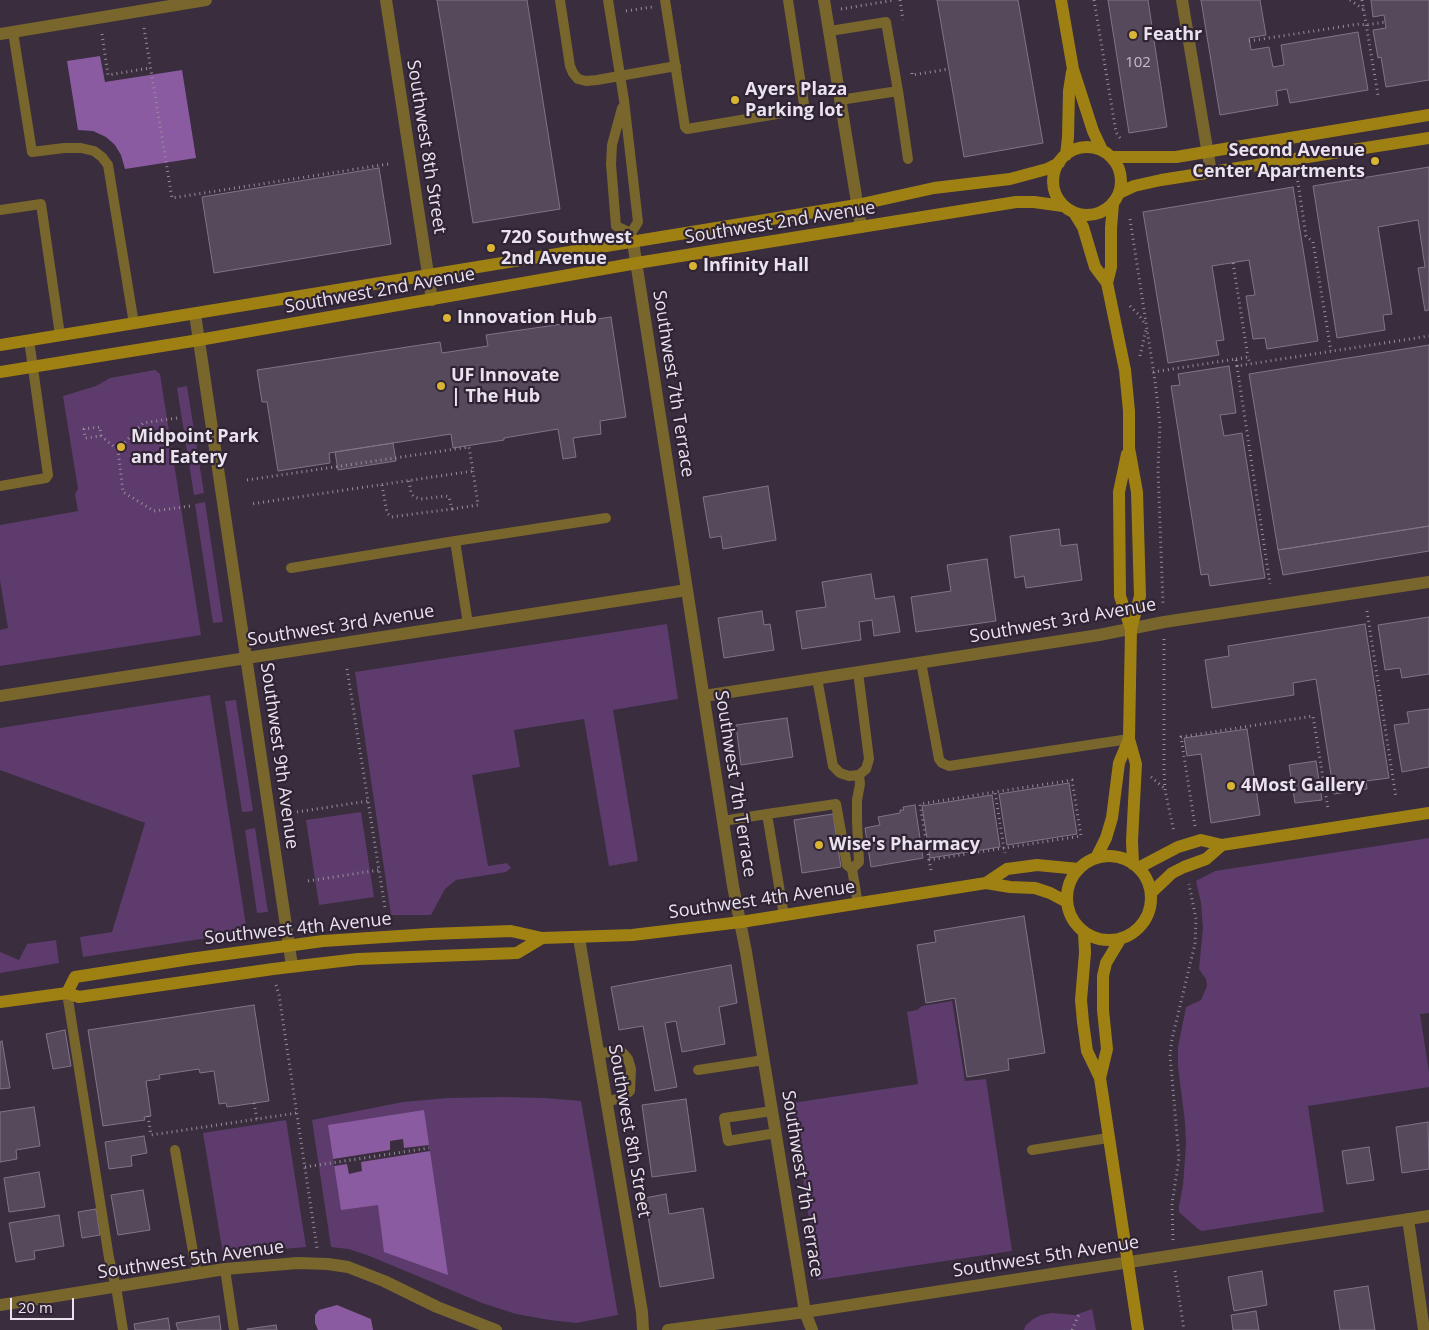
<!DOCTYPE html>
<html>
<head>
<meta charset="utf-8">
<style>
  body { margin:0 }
  #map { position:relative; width:1429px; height:1330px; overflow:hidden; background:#392d3e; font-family:"Open Sans",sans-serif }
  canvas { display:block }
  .scale { position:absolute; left:10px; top:1298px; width:64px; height:22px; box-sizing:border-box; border:2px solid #eae3ee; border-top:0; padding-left:6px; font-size:15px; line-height:18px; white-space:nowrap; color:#eae3ee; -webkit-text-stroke:4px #2f2334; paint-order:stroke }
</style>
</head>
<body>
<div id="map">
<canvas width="1429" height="1330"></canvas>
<div class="scale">20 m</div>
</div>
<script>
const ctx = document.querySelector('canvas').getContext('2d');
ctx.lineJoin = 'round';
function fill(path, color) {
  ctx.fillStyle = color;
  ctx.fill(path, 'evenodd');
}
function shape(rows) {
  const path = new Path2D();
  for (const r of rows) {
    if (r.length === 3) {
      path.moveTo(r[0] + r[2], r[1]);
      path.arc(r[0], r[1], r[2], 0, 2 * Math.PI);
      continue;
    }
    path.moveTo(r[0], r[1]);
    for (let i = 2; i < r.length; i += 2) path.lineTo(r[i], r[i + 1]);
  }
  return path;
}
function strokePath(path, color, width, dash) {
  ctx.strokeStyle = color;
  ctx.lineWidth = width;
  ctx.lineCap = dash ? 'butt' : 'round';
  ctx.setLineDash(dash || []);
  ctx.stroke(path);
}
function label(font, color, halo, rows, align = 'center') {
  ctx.font = font + ' "Open Sans",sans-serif';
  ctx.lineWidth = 4.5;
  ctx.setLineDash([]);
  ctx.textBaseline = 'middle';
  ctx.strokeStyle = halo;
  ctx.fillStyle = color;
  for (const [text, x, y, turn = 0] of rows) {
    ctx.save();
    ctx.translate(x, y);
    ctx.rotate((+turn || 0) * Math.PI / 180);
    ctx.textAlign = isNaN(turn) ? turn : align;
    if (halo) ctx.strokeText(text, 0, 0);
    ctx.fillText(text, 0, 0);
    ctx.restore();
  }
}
const green = shape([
  [155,370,160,374,201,635,0,666,0,630,8,628,0,580,0,525,78,511,75,494,78,489,63,396,96,386,110,378],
  [187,386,204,493,194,495,177,388],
  [205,502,223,622,213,623,195,504],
  [667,624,678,699,613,710,638,861,609,866,584,719,514,730,520,767,472,775,488,866,507,863,511,868,506,872,456,880,445,889,431,915,391,915,355,672],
  [210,695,247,932,83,957,80,937,112,932,145,823,0,770,0,728],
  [236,700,253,811,242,812,225,701],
  [361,812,374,897,319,905,306,820],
  [255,828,268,912,257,913,245,830],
  [1429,838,1429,1013,1420,1014,1429,1072,1429,1087,1308,1106,1324,1212,1202,1231,1198,1229,1179,1212,1179,1206,1183,1185,1186,1145,1185,1122,1178,1067,1178,1047,1186,1007,1201,1000,1207,986,1206,979,1199,969,1203,928,1201,903,1196,881,1215,871],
  [56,940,59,963,0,973,0,952,19,960,27,944],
  [952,1001,965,1081,986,1079,1012,1251,818,1280,792,1103,918,1084,907,1012,917,1010,922,1006],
  [501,1097,545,1098,581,1101,618,1315,576,1323,550,1320,516,1314,482,1303,367,1255,348,1249,331,1247,312,1120,403,1102,448,1098],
  [286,1120,306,1247,223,1254,203,1133],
  [1092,1309,1096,1330,1024,1330,1026,1325,1033,1319,1041,1315,1052,1313,1075,1315]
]);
const water = shape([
  [100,56,105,82,182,70,196,158,125,169,121,155,115,145,106,137,93,131,78,130,67,61],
  [424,1110,448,1275,384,1252,378,1205,341,1210,328,1125],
  [337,1305,371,1319,373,1330,318,1330,315,1323,315,1315,319,1310]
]);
const pier = shape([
  [403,1139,404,1148,429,1145,430,1151,361,1162,362,1171,349,1174,347,1164,334,1166,333,1159,390,1150,390,1141]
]);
const building = shape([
  [437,0,527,0,560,209,473,223,437,0],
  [937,0,1018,0,1043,143,964,157,937,0],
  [1108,0,1148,0,1167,127,1129,133,1108,0],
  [1201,0,1260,0,1266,35,1249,38,1251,50,1269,47,1273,67,1284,65,1281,45,1358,32,1368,90,1290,103,1287,89,1276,91,1278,105,1220,115,1201,0],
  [1371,0,1429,0,1429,80,1386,87,1381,57,1378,58,1373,30,1386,28,1384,15,1373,17,1371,0],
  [1429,167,1429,310,1425,311,1418,268,1425,267,1418,220,1378,227,1392,314,1383,315,1385,330,1337,338,1313,186,1429,167],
  [379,168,391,244,214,273,202,197,379,168],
  [1293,187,1318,341,1267,349,1265,338,1253,339,1246,296,1255,295,1249,260,1212,266,1224,340,1216,341,1219,355,1168,363,1143,212,1293,187],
  [611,317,626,417,600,421,601,434,573,438,576,457,563,459,558,429,504,438,504,440,453,448,451,434,329,453,330,463,278,471,267,402,262,402,257,370,440,342,442,353,488,346,486,335,611,317],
  [1429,345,1429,526,1278,550,1249,374,1429,345],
  [1229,366,1236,413,1220,415,1224,436,1242,433,1265,578,1210,586,1208,574,1201,575,1171,386,1180,385,1178,374,1229,366],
  [393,443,396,461,338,470,335,452,393,443],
  [768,486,776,540,723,549,721,536,710,538,703,497,768,486],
  [1429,526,1429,551,1283,575,1278,550,1429,526],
  [1059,529,1061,546,1077,544,1082,580,1026,588,1024,576,1015,578,1010,536,1059,529],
  [987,559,996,621,916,632,911,597,951,591,947,565,987,559],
  [871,574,875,599,894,596,900,632,874,636,872,620,859,622,861,640,802,649,796,611,826,607,822,582,871,574],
  [762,611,764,625,770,624,774,650,724,658,718,618,762,611],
  [1429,617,1429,674,1402,678,1400,668,1385,670,1378,625,1429,617],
  [1365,624,1389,778,1366,781,1367,789,1334,794,1316,679,1293,683,1294,695,1212,708,1205,660,1229,656,1228,646,1365,624],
  [1429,709,1429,767,1402,772,1394,725,1409,723,1407,712,1429,709],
  [787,718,793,757,741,765,736,725,787,718],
  [1247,729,1260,815,1211,823,1201,754,1187,756,1184,738,1247,729],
  [1316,761,1322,800,1295,803,1289,765,1316,761],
  [1069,783,1077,834,1007,845,999,794,1069,783],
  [992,795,1000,847,930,858,922,806,992,795],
  [915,805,923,858,871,867,865,828,880,825,878,817,900,813,900,810,904,810,903,807,915,805],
  [833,814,841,867,802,873,794,820,833,814],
  [1024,916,1045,1053,1008,1059,1009,1070,967,1077,955,998,926,1003,917,945,936,942,934,931,1024,916],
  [731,965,737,1003,719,1007,725,1044,682,1052,676,1021,665,1023,677,1087,655,1091,643,1026,619,1030,611,987,731,965],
  [254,1005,269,1101,227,1107,226,1103,219,1104,214,1071,200,1073,199,1069,159,1075,160,1079,146,1081,151,1116,144,1117,145,1120,103,1126,88,1030,254,1005],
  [65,1030,71,1066,53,1069,46,1034,65,1030],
  [2,1041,10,1088,0,1089,0,1042,2,1041],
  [686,1099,696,1171,652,1177,642,1105,686,1099],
  [34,1107,40,1146,16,1150,17,1159,0,1162,0,1112,34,1107],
  [1428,1122,1429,1169,1402,1173,1396,1127,1428,1122],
  [144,1136,147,1153,131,1156,132,1166,109,1169,105,1142,144,1136],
  [1369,1147,1374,1180,1347,1184,1342,1151,1369,1147],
  [39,1172,45,1207,9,1212,4,1178,39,1172],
  [143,1190,150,1230,118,1235,111,1195,143,1190],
  [666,1194,669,1214,703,1208,714,1278,660,1287,645,1198,666,1194],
  [96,1209,100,1235,82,1238,78,1212,96,1209],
  [59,1215,64,1246,34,1251,35,1259,16,1262,9,1223,59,1215],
  [1262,1271,1267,1305,1234,1311,1228,1277,1262,1271],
  [1368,1286,1375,1330,1340,1330,1334,1291,1368,1286],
  [1256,1311,1259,1330,1233,1330,1231,1315,1256,1311],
  [219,1316,221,1330,178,1330,176,1323,219,1316],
  [168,1318,170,1330,135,1330,134,1324,168,1318],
  [276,1325,277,1330,247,1330,247,1329,276,1325]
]);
const path = shape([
  [900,0,903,20],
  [1094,0,1116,132,1122,141],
  [1350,0,1363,9],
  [1362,0,1378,95],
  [841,9,895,0],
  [626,11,652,7],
  [144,28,172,198,388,164],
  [102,34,108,75,150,68],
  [1249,41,1359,24,1366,25,1385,22],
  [912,73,912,75,949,69],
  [1297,176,1306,236,1313,242,1331,351],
  [1130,219,1155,381,1160,425,1158,469,1163,605],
  [1233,263,1248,357],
  [1130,306,1139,315,1145,324],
  [1140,356,1146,330],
  [1236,359,1248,357,1250,364],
  [1237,366,1270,584],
  [1153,372,1236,359,1237,366,1429,336],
  [177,418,143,423,118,450,123,492,154,511,190,506],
  [101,436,100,427,84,429,85,438,101,436,118,450],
  [247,480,469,447,473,471,251,504],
  [382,485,387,513,391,517,452,509,449,497,446,496,421,499,414,497,411,493,409,480],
  [452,509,478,505,473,471],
  [1367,611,1396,798],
  [1164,639,1164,771,1165,790,1174,832],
  [347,669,385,908],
  [1151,777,1165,789],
  [297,812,368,801],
  [1195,826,1181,737,1313,716,1328,809],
  [929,860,920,804,995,792],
  [931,870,929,860,1004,848,1081,836,1072,780,995,792,1004,848,1005,853],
  [308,881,379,870],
  [276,985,279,995,317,1248],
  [254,1103,257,1119],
  [148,1116,151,1135,297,1113],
  [305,1167,429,1148],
  [1173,1240,1172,1204,1179,1158,1170,1055,1172,1039,1195,944,1196,919,1189,884],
  [1175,1271,1184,1330],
  [1072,1330,1080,1312]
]);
const lane = shape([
  [560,0,570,66,573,73,578,79,586,81,597,80,676,66],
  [608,0,624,100,638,222,631,233,633,242],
  [665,0,685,127,687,129,801,110,803,107,804,104,788,0],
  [830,31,886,22,898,91],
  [13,32,32,152,64,148,81,148,94,151,102,157,108,165,134,324],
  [840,100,898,91,908,159],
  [622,108,612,145,611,164,616,226,631,233],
  [0,210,41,204,60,335],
  [0,486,46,478,48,475,29,340],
  [455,541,606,518],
  [291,568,455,541,468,624],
  [921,662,939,759,942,763,949,766,1129,739],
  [817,678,833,766,840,773,849,776,859,775,866,769,869,759,858,672],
  [767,814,836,804,847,865,852,869],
  [723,821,767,814,784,916],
  [858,904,852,869,859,862,857,821,857,800,860,784,859,775],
  [67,993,109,1258,116,1287,123,1330],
  [598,1053,613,1052,623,1053,628,1059,631,1069,630,1091,623,1097,607,1102],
  [698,1070,764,1060],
  [772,1111,724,1118,728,1141,776,1133],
  [175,1150,197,1274],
  [1032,1150,1108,1138],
  [225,1269,234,1330]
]);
const street = shape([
  [386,0,432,300],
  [824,0,861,227],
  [1182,0,1211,172],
  [0,34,206,0],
  [633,242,733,886,746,952,805,1312,812,1330],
  [195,314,292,966],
  [0,696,687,590],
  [704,696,1099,635,1164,622,1429,582],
  [579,938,642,1312,643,1330],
  [1408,1219,1424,1330],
  [0,1305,225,1269,298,1263,328,1264,348,1267,384,1281,437,1307,496,1330],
  [668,1330,805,1312,1429,1216]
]);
const secondary = shape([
  [1061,0,1073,69,1093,131,1102,150],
  [1087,181,34],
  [1066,155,1068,137,1069,91,1072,72],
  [1111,157,1176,157,1429,115],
  [1119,193,1134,186,1161,180,1429,138],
  [1075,214,1083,227,1095,267,1107,283,1125,370,1129,411,1129,448,1137,492,1140,596,1131,629,1129,739,1136,764,1132,841,1133,864],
  [1107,283,1111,267,1111,228,1113,204],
  [0,345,857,205,934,188,1010,179,1047,169,1059,163],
  [0,372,199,340,637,263,1016,202,1034,202,1063,206],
  [1127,454,1119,492,1120,596,1131,629],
  [1109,898,42],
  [1096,858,1106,838,1112,818,1119,763,1129,739],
  [1138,868,1178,847,1201,840,1222,845,1429,813],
  [986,883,1007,869,1037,865,1079,869],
  [1151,893,1172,873,1184,867,1206,859,1222,845],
  [1084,932,1085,953,1081,1000,1083,1022,1087,1051,1100,1078,1138,1330],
  [67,993,75,977,190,959,323,941,430,934,511,931,542,938,632,935,741,922,986,883,1010,887,1035,888,1050,893,1067,902],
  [0,1002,67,993,79,997,273,969,358,959,517,953,542,938],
  [1100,1078,1107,1049,1103,1010,1103,976,1106,963,1121,938]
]);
const markers = [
  [1133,35,5,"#d9b334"],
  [735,100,5,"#d9b334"],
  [1375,161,5,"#d9b334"],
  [491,248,5,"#d9b334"],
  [693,266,5,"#d9b334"],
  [447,318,5,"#d9b334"],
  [441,386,5,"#d9b334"],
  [121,447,5,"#d9b334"],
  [1231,786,5,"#d9b334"],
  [819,845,5,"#d9b334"]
];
const numberNames = [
  ["102",1138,63]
];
const poiNames = [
  ["Feathr",1143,35],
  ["Ayers Plaza",745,90],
  ["Parking lot",745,111],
  ["Second Avenue",1365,151,"right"],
  ["Center Apartments",1365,172,"right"],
  ["720 Southwest",501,238],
  ["2nd Avenue",501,259],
  ["Infinity Hall",703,266],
  ["Innovation Hub",457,318],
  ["UF Innovate",451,376],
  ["| The Hub",451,397],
  ["Midpoint Park",131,437],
  ["and Eatery",131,458],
  ["4Most Gallery",1241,786],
  ["Wise's Pharmacy",829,845]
];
const streetNames = [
  ["Southwest 8th Street",426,147,81],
  ["Southwest 2nd Avenue",780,223,-9],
  ["Southwest 2nd Avenue",380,291,-10],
  ["Southwest 7th Terrace",673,384,81],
  ["Southwest 3rd Avenue",1063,621,-10],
  ["Southwest 3rd Avenue",341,626,-9],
  ["Southwest 9th Avenue",279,756,82],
  ["Southwest 7th Terrace",735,784,81],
  ["Southwest 4th Avenue",762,900,-8],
  ["Southwest 4th Avenue",298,929,-6],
  ["Southwest 8th Street",629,1131,80],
  ["Southwest 7th Terrace",802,1184,81],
  ["Southwest 5th Avenue",1046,1257,-9],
  ["Southwest 5th Avenue",191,1260,-8]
];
fill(green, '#5d3b6d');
fill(water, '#8b5ba2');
fill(pier, '#392d3e');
fill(building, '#55495b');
strokePath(building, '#817488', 1);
strokePath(path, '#968d9b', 3, [1, 4]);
strokePath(lane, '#78662c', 10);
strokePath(street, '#78662c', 12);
strokePath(secondary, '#9f8113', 12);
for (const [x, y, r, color] of markers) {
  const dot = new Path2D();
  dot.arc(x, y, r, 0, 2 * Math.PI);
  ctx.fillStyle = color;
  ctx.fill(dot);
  strokePath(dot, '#2f2334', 2);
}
label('15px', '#c5bcc9', null, numberNames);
label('bold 18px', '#eae3ee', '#2f2334', poiNames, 'left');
label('18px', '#eae3ee', '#2f2334', streetNames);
</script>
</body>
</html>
